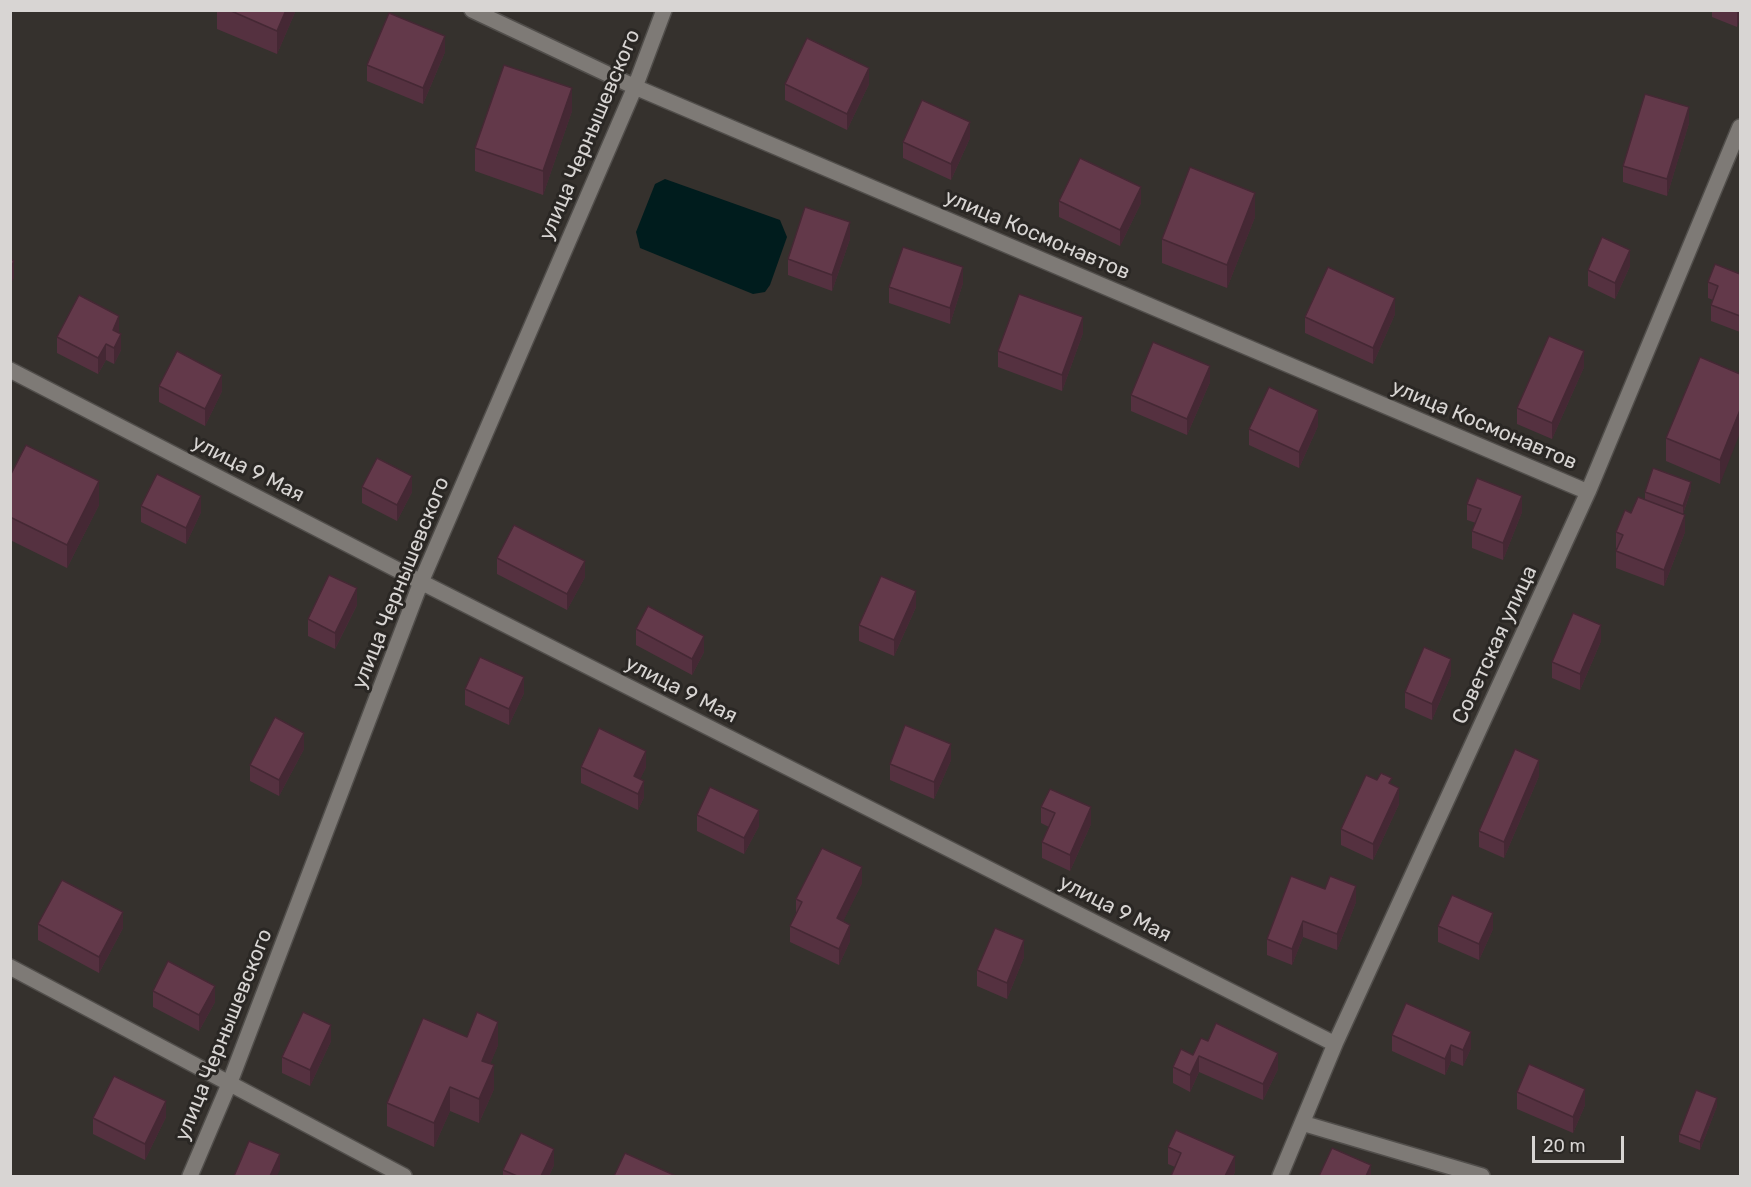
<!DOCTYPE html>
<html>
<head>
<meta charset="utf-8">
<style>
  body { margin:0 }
  #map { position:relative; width:1751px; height:1187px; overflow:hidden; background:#35312d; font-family:Rubik,sans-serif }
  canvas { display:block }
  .frame { position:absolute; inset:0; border:12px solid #d8d5d3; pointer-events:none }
  .scale { position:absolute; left:1532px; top:1136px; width:92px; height:27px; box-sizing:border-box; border:3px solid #d8d5d3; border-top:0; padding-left:8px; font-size:18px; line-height:21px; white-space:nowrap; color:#d8d5d3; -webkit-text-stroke:4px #2a2724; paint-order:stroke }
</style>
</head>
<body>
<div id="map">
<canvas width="1751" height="1187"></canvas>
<div class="frame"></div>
<div class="scale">20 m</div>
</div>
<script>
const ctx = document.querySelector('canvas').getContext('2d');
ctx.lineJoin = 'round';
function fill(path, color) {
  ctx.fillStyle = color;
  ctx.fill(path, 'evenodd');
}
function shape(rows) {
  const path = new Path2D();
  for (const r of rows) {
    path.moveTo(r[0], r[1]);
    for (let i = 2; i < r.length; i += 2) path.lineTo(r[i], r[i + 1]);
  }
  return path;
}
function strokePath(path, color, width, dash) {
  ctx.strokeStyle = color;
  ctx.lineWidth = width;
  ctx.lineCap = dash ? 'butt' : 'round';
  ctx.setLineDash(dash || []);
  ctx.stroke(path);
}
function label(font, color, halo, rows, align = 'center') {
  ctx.font = font + ' Rubik,sans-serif';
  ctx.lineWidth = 6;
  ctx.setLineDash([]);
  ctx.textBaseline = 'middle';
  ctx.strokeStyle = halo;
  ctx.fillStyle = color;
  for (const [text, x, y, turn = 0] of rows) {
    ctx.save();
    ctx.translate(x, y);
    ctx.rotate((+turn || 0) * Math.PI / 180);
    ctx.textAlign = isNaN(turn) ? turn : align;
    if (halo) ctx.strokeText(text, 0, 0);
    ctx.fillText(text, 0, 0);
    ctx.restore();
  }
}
const water = shape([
  [665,179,780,220,787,237,770,285,765,292,753,294,640,248,636,232,655,184]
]);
const minor = shape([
  [472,10,635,87,1588,492],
  [10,370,421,582,1335,1044],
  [10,967,404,1176],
  [1302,1123,1482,1176],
  [190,1176,230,1082,421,582,635,87,664,10],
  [1280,1176,1335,1044,1588,492,1740,127]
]);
const wall = shape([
  [217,10,296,10,277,54,217,29],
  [1712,10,1740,10,1737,27,1712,17],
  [445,52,423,104,367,81,367,65],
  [785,84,869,84,847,130,785,100],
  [572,111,543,195,475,171,475,148],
  [1689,123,1667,196,1623,182,1623,166],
  [970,138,951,180,903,158,903,142],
  [1059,201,1141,203,1120,246,1059,217],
  [1255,217,1227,288,1162,263,1162,239],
  [850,239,832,291,788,275,788,259],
  [1630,266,1615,299,1588,286,1588,270],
  [1740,274,1740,332,1711,321,1711,305,1713,300,1708,298,1708,282],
  [963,283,950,324,889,303,889,287],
  [1395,314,1373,364,1305,333,1305,317],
  [119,333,121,350,114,364,106,360,98,374,57,353,57,337],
  [1083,333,1062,391,998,367,998,351],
  [1584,367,1552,439,1517,424,1517,408],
  [1740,374,1720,484,1666,461,1666,438],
  [1210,382,1187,435,1131,411,1131,395],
  [159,386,222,391,205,426,159,402],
  [1318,426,1299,468,1249,445,1249,429],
  [10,476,99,505,67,568,10,540],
  [362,487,412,492,397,521,362,503],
  [1691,490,1683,514,1685,532,1664,586,1616,568,1616,551,1618,549,1616,548,1616,532,1631,513,1645,499,1645,492],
  [1467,504,1522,512,1503,560,1472,548,1472,531,1476,523,1467,520],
  [141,506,201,512,186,544,141,522],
  [497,558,585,577,567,610,497,574],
  [357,605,335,649,308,636,308,619],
  [916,607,894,656,859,641,859,625],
  [636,629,704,652,692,675,636,645],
  [1601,641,1580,690,1552,678,1552,662],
  [1451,675,1432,720,1405,708,1405,692],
  [465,689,524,693,509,725,465,705],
  [304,749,279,796,250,781,250,765],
  [951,760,934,799,890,780,890,764],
  [581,767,646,767,640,779,644,797,638,810,581,783],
  [1539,776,1504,858,1479,847,1479,831],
  [1377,780,1392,785,1399,804,1373,860,1341,845,1341,829],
  [1041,807,1091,824,1070,871,1042,858,1042,842,1049,827,1041,823],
  [697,815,759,826,744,854,697,831],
  [1291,876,1356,902,1337,950,1303,937,1292,965,1267,955,1267,939],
  [862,883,843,921,850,941,839,965,790,942,790,926,796,913,796,899],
  [38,924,123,928,99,973,38,940],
  [1438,926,1493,929,1479,960,1438,942],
  [1024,957,1007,999,977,986,977,970],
  [153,991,215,1002,199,1031,153,1007],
  [1392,1035,1471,1048,1463,1066,1451,1061,1445,1075,1392,1051],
  [467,1037,498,1045,490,1064,494,1089,479,1123,450,1111,434,1147,387,1126,387,1103],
  [331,1041,310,1086,282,1073,282,1057],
  [1193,1055,1278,1069,1263,1100,1199,1072,1190,1092,1173,1083,1173,1067],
  [1517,1092,1585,1105,1573,1133,1517,1109],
  [1717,1106,1700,1150,1679,1142,1679,1134],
  [166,1117,145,1160,93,1134,93,1118],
  [1168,1147,1235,1172,1233,1176,1171,1176,1175,1167,1168,1164],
  [554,1165,549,1176,503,1176,503,1170]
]);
const shadedWall = shape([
  [286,10,296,10,277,54,277,31],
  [1737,10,1740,10,1740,19,1737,27],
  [445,36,445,52,423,104,423,88],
  [869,68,869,84,847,130,847,114],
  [572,88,572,111,543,195,543,171],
  [1689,107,1689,123,1667,196,1667,179],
  [970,122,970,138,951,180,951,164],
  [1141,187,1141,203,1120,246,1120,230],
  [1255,193,1255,217,1227,288,1227,265],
  [850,222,850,239,832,291,832,275],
  [1630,250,1630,266,1615,299,1615,283],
  [14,261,14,278,10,285,10,269],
  [963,267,963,283,950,324,950,308],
  [1395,298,1395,314,1373,364,1373,348],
  [119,316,119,333,113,330],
  [1083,317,1083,333,1062,391,1062,375],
  [121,334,121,350,114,364,114,348],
  [106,344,106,360,98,374,98,358],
  [1584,351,1584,367,1552,439,1552,423],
  [1210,366,1210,382,1187,435,1187,419],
  [222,375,222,391,205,426,205,409],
  [1318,410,1318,426,1299,468,1299,452],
  [1740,410,1740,433,1720,484,1720,460],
  [412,476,412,492,397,521,397,505],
  [99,481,99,505,67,568,67,545],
  [1691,482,1691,490,1683,514,1683,506],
  [201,496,201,512,186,544,186,528],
  [1522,496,1522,512,1503,560,1503,543],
  [1685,515,1685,532,1664,586,1664,570],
  [585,561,585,577,567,610,567,594],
  [357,588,357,605,335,649,335,633],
  [916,591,916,607,894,656,894,640],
  [1601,625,1601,641,1580,690,1580,674],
  [704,636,704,652,692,675,692,659],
  [1451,659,1451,675,1432,720,1432,704],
  [524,677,524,693,509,725,509,709],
  [304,733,304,749,279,796,279,780],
  [951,744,951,760,934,799,934,782],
  [646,751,646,767,634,792,634,776],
  [1539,760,1539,776,1504,858,1504,842],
  [644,781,644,797,638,810,638,794],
  [1399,788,1399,804,1373,860,1373,844],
  [1091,807,1091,824,1070,871,1070,855],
  [759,810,759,826,744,854,744,838],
  [862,867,862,883,837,934,837,918],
  [1356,886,1356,902,1337,950,1337,934],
  [123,912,123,928,99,973,99,957],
  [1493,913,1493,929,1479,960,1479,944],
  [1303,921,1303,937,1292,965,1292,949],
  [850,925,850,941,839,965,839,949],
  [1024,940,1024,957,1007,999,1007,983],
  [215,986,215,1002,199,1031,199,1015],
  [498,1022,498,1045,482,1084,482,1061],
  [331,1025,331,1041,310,1086,310,1070],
  [1471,1032,1471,1048,1463,1066,1463,1050],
  [1451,1045,1451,1061,1445,1075,1445,1059],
  [1278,1053,1278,1069,1263,1100,1263,1084],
  [1199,1056,1199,1072,1190,1092,1190,1075],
  [494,1065,494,1089,479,1123,479,1099],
  [450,1087,450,1111,434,1147,434,1123],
  [1585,1089,1585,1105,1573,1133,1573,1117],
  [1717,1098,1717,1106,1700,1150,1700,1142],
  [166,1101,166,1117,145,1160,145,1144],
  [554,1149,554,1165,549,1176,541,1176],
  [280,1154,280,1170,277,1176,270,1176],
  [1235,1156,1235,1172,1233,1176,1225,1176],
  [1371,1165,1371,1176,1366,1176]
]);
const building = shape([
  [229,10,286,10,277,31,229,10],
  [389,13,445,36,423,88,367,65,389,13],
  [807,38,869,68,847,114,785,84,807,38],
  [504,65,572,88,543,171,475,148,504,65],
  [1645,94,1689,107,1667,179,1623,166,1645,94],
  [922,100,970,122,951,164,903,142,922,100],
  [1080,158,1141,187,1120,230,1059,201,1080,158],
  [1190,167,1255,193,1227,265,1162,239,1190,167],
  [805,207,850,222,832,275,788,259,805,207],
  [1602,237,1630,250,1615,283,1588,270,1602,237],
  [903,247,963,267,950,308,889,287,903,247],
  [10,259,14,261,10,269,10,259],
  [1715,264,1740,274,1740,316,1711,305,1718,286,1708,282,1715,264],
  [1328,267,1395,298,1373,348,1305,317,1328,267],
  [1019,294,1083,317,1062,375,998,351,1019,294],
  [79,295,119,316,113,330,121,334,114,348,106,344,98,358,57,337,79,295],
  [1549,336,1584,351,1552,423,1517,408,1549,336],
  [1153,342,1210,366,1187,419,1131,395,1153,342],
  [177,351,222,375,205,409,159,386,177,351],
  [1700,357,1740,374,1740,410,1720,460,1666,438,1700,357],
  [1269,387,1318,410,1299,452,1249,429,1269,387],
  [26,445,99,481,67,545,10,517,10,476,26,445],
  [377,458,412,476,397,505,362,487,377,458],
  [1653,468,1691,482,1683,506,1645,492,1653,468],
  [157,474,201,496,186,528,141,506,157,474],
  [1477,478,1522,496,1503,543,1472,531,1481,509,1467,504,1477,478],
  [1638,497,1685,515,1664,570,1616,551,1623,535,1616,532,1625,510,1631,513,1638,497],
  [514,525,585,561,567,594,497,558,514,525],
  [329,575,357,588,335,633,308,619,329,575],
  [881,576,916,591,894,640,859,625,881,576],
  [648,606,704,636,692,659,636,629,648,606],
  [1573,613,1601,625,1580,674,1552,662,1573,613],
  [1424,647,1451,659,1432,704,1405,692,1424,647],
  [480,657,524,677,509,709,465,689,480,657],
  [275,717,304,733,279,780,250,765,275,717],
  [905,725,951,744,934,782,890,764,905,725],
  [599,728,646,751,634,776,644,781,638,794,581,767,599,728],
  [1515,749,1539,760,1504,842,1479,831,1515,749],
  [1381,773,1392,778,1389,783,1399,788,1373,844,1341,829,1366,775,1377,780,1381,773],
  [710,787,759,810,744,838,697,815,710,787],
  [1050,789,1091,807,1070,855,1042,842,1055,813,1041,807,1050,789],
  [822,848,862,867,837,918,850,925,839,949,790,926,802,902,796,899,822,848],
  [1291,876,1325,889,1330,876,1356,886,1337,934,1303,921,1292,949,1267,939,1291,876],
  [62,880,123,912,99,957,38,924,62,880],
  [1452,895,1493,913,1479,944,1438,926,1452,895],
  [995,928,1024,940,1007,983,977,970,995,928],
  [168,961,215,986,199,1015,153,991,168,961],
  [1406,1003,1471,1032,1463,1050,1451,1045,1445,1059,1392,1035,1406,1003],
  [303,1012,331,1025,310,1070,282,1057,303,1012],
  [477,1012,498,1022,482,1061,494,1065,479,1099,450,1087,434,1123,387,1103,423,1018,467,1037,477,1012],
  [1216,1023,1278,1053,1263,1084,1199,1056,1190,1075,1173,1067,1181,1049,1193,1055,1201,1038,1208,1041,1216,1023],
  [1529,1064,1585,1089,1573,1117,1517,1092,1529,1064],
  [114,1076,166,1101,145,1144,93,1118,114,1076],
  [1696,1090,1717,1098,1700,1142,1679,1134,1696,1090],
  [1176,1130,1235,1156,1225,1176,1171,1176,1181,1153,1168,1147,1176,1130],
  [521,1133,554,1149,541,1176,517,1176,503,1170,521,1133],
  [249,1141,280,1154,270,1176,234,1176,249,1141],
  [1332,1148,1371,1165,1366,1176,1319,1176,1332,1148],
  [625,1153,676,1176,614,1176,625,1153]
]);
const streetNames = [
  ["улица Чернышевского",590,135,-67],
  ["улица Космонавтов",1037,235,23],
  ["улица Космонавтов",1484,425,23],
  ["улица 9 Мая",248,469,27],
  ["улица Чернышевского",401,583,-68],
  ["Советская улица",1495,645,-65],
  ["улица 9 Мая",681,690,27],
  ["улица 9 Мая",1115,909,27],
  ["улица Чернышевского",224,1035,-68]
];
fill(water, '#001c1d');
strokePath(minor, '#514e4b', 18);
strokePath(minor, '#7e7a76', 15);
fill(wall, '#553140');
fill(shadedWall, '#452834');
fill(building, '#63394a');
strokePath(building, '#452834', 1.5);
label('21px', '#d8d5d3', '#2a2724', streetNames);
</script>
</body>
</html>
